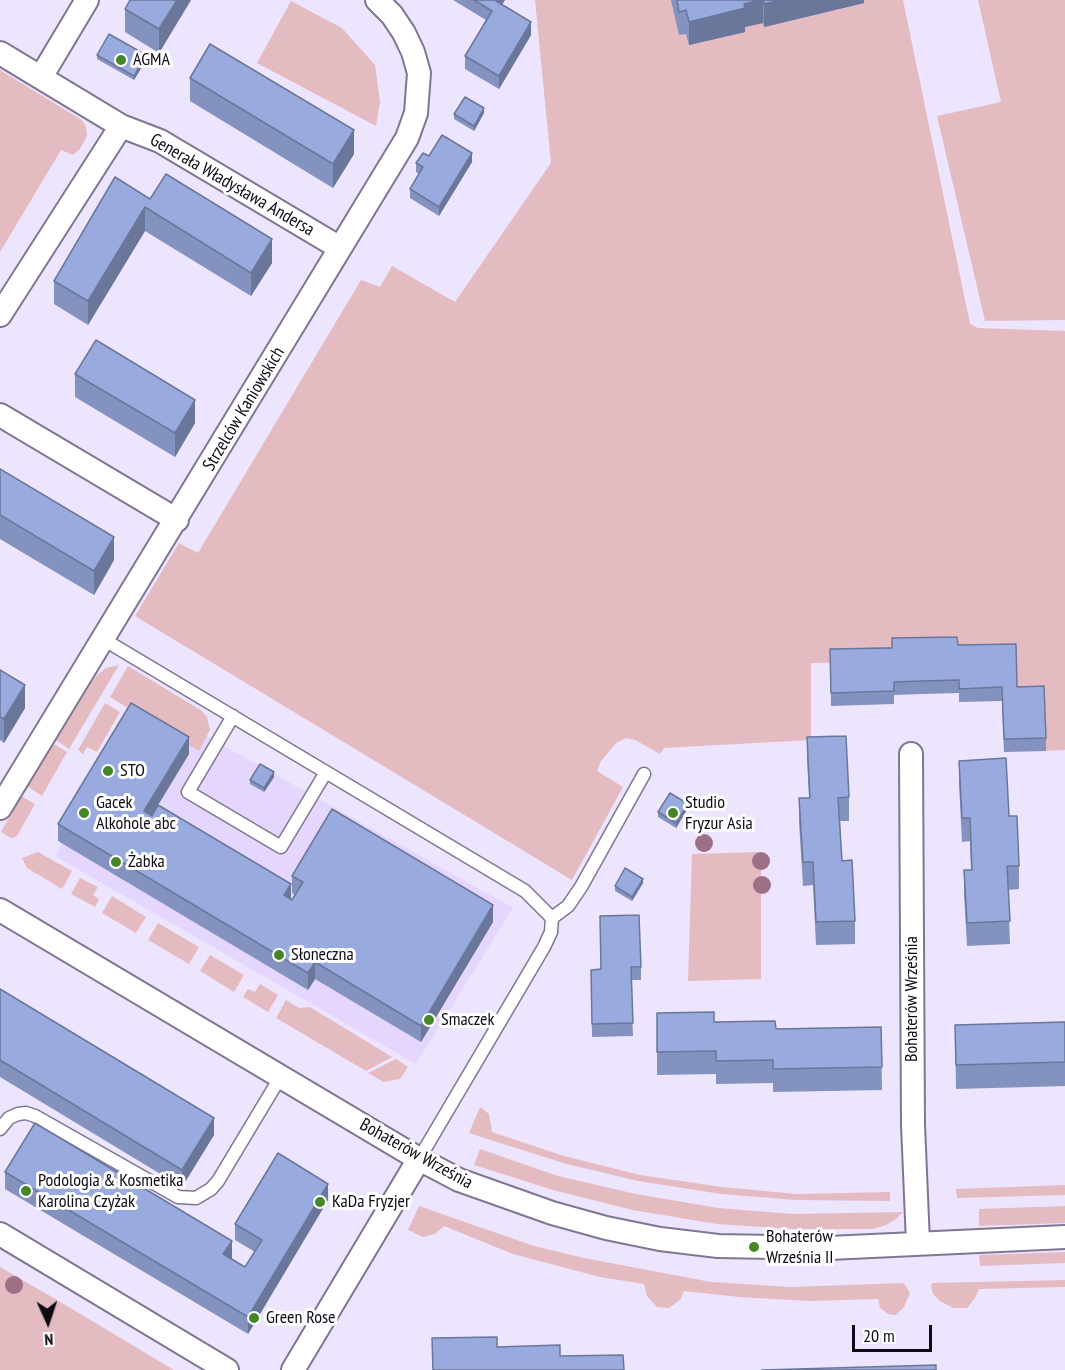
<!DOCTYPE html>
<html>
<head>
<meta charset="utf-8">
<style>
  body { margin:0 }
  #map { position:relative; width:1065px; height:1370px; overflow:hidden; background:#ede4fe; font-family:"PT Sans Narrow",sans-serif }
  canvas { display:block }
  .north { position:absolute; left:18px; top:1292px; width:60px; height:60px; -webkit-text-stroke:4px #fff; paint-order:stroke; rotate:177deg; font-size:16px; font-weight:700; line-height:24px; text-align:center; color:#0e0a14 }
  .north::after { content:''; display:block; margin:auto; width:21px; height:27px; background:#0e0a14; clip-path:polygon(50% 0,100% 100%,50% 72%,0 100%) }
  .scale { position:absolute; left:852px; top:1325px; width:80px; height:27px; box-sizing:border-box; border:3px solid #0e0a14; border-top:0; padding-left:8px; font-size:18px; line-height:21px; white-space:nowrap; color:#0e0a14; -webkit-text-stroke:4px #fff; paint-order:stroke }
</style>
</head>
<body>
<div id="map">
<canvas width="1065" height="1370"></canvas>
<div class="north">N</div>
<div class="scale">20 m</div>
</div>
<script>
const ctx = document.querySelector('canvas').getContext('2d');
ctx.lineJoin = 'round';
function fill(path, color) {
  ctx.fillStyle = color;
  ctx.fill(path, 'evenodd');
}
function shape(rows) {
  const path = new Path2D();
  for (const r of rows) {
    path.moveTo(r[0], r[1]);
    for (let i = 2; i < r.length; i += 2) path.lineTo(r[i], r[i + 1]);
  }
  return path;
}
function strokePath(path, color, width, dash) {
  ctx.strokeStyle = color;
  ctx.lineWidth = width;
  ctx.lineCap = dash ? 'butt' : 'round';
  ctx.setLineDash(dash || []);
  ctx.stroke(path);
}
function label(font, color, halo, rows, align = 'center') {
  ctx.font = font + ' "PT Sans Narrow",sans-serif';
  ctx.lineWidth = 6;
  ctx.setLineDash([]);
  ctx.textBaseline = 'middle';
  ctx.strokeStyle = halo;
  ctx.fillStyle = color;
  for (const [text, x, y, turn = 0] of rows) {
    ctx.save();
    ctx.translate(x, y);
    ctx.rotate((+turn || 0) * Math.PI / 180);
    ctx.textAlign = isNaN(turn) ? turn : align;
    if (halo) ctx.strokeText(text, 0, 0);
    ctx.fillText(text, 0, 0);
    ctx.restore();
  }
}
const built = shape([
  [146,702,513,908,416,1064,55,856]
]);
const green = shape([
  [535,0,903,0,970,324,978,328,1065,331,1065,750,1046,751,1044,699,892,661,811,663,811,740,664,748,660,754,635,740,626,738,616,743,601,761,597,771,623,787,572,880,135,616,179,543,198,553,361,280,380,287,392,266,455,302,551,163],
  [978,0,1065,0,1065,320,985,321,937,116,1001,102],
  [291,1,342,28,375,65,380,102,376,126,257,63],
  [0,70,82,120,86,127,87,136,80,149,73,155,61,150,0,252],
  [119,665,69,749,56,740,95,677,106,668],
  [128,666,202,711,207,717,210,730,199,751,110,697],
  [105,703,120,712,97,752,87,747,83,754,78,750],
  [54,744,67,752,42,796,27,786],
  [21,796,35,804,17,836,11,838,1,832],
  [38,852,72,871,62,889,27,868,22,858],
  [761,852,761,979,688,981,692,854],
  [80,878,98,887,93,895,99,899,95,907,71,894],
  [112,896,146,917,136,933,102,913],
  [158,923,199,947,189,964,148,940],
  [210,955,244,975,234,992,200,971],
  [260,984,278,995,268,1012,243,997,248,989,255,992],
  [286,1000,299,1008,310,1007,392,1057,366,1071,276,1018],
  [396,1059,408,1067,400,1079,384,1082,368,1073],
  [480,1107,489,1114,492,1132,564,1156,640,1175,722,1187,796,1194,890,1192,890,1201,795,1200,721,1194,638,1181,563,1163,469,1133],
  [480,1149,558,1176,636,1194,718,1208,793,1214,903,1212,896,1219,886,1225,873,1229,793,1229,717,1224,633,1210,553,1190,474,1165],
  [1065,1185,1065,1195,957,1198,956,1189],
  [419,1206,534,1246,584,1258,711,1282,791,1287,904,1283,910,1293,904,1307,896,1315,888,1314,880,1308,878,1299,809,1301,739,1297,684,1291,680,1300,669,1308,657,1307,647,1296,644,1284,600,1277,513,1254,444,1226,435,1234,423,1237,408,1230],
  [1065,1206,1065,1223,979,1226,979,1209],
  [1065,1252,1065,1263,980,1266,979,1255],
  [0,1267,52,1297,174,1370,0,1370],
  [1065,1280,1065,1287,979,1289,975,1298,967,1308,953,1308,940,1301,933,1294,931,1287,932,1283]
]);
const service = shape([
  [103,639,525,891,552,918,551,932,544,947,419,1159],
  [233,716,188,792,281,847,326,772],
  [552,918,568,906,581,887,644,774],
  [0,1129,9,1118,18,1114,26,1113,35,1116,178,1197,196,1198,211,1189,218,1181,281,1076]
]);
const minor = shape([
  [0,53,121,126,160,141,340,248],
  [41,77,87,0],
  [0,315,121,126],
  [0,415,177,520],
  [911,754,913,1125,918,1243],
  [0,808,407,138,416,113,419,73,413,52,404,33,392,15,377,0],
  [0,910,419,1159,459,1180,552,1213,606,1228,660,1239,718,1246,829,1248,1065,1237],
  [0,1234,227,1370],
  [293,1370,419,1159]
]);
const trees = [
  [704,843],
  [761,861],
  [762,885],
  [14,1285]
];
const wall = shape([
  [191,0,159,53,125,32,125,9],
  [453,0,505,0,502,4,531,35,499,89,465,69,465,56,486,20],
  [671,0,864,0,864,3,764,27,763,23,745,27,745,32,689,45,686,34,679,35],
  [97,55,146,60,134,80,97,59],
  [190,78,354,154,333,188,190,101],
  [484,113,474,131,454,119,454,114],
  [429,156,472,162,439,216,410,198,410,189,419,174,416,172,416,163],
  [150,199,272,263,251,296,145,231,88,325,54,304,54,281],
  [75,374,195,423,175,457,75,397],
  [0,469,114,560,94,595,0,539],
  [958,645,1017,687,1046,738,1046,751,1004,752,1002,701,959,702,959,693,922,694,894,695,894,704,831,706,830,649],
  [0,670,25,708,4,743,0,740],
  [807,737,849,797,849,821,840,821,842,861,855,921,855,944,816,945,813,885,803,886,799,822,799,798,809,798,807,760],
  [189,754,158,805,292,900,295,895,292,893,292,876,493,922,421,1042,315,979,308,990,58,841,58,824],
  [959,761,1009,816,1019,866,1019,889,1008,890,1010,944,967,946,964,894,964,870,971,870,970,841,962,842,959,784],
  [274,777,264,792,250,784,250,780],
  [688,808,676,828,658,817,658,812],
  [643,883,632,901,615,891,615,886],
  [641,967,641,980,631,980,633,1036,592,1037,591,970],
  [0,989,214,1135,182,1187,0,1077],
  [657,1013,714,1022,776,1029,881,1027,882,1090,773,1092,773,1083,716,1084,716,1074,657,1075],
  [1065,1022,1065,1086,956,1089,955,1025],
  [5,1172,232,1258,231,1259,245,1267,255,1252,235,1240,235,1224,328,1200,248,1334,5,1189]
]);
const shadedWall = shape([
  [177,0,191,0,159,53,159,29],
  [497,0,505,0,496,14],
  [760,0,763,0,763,23,745,27,745,32,689,45,689,22,744,4],
  [780,0,864,0,864,3,764,27,764,4],
  [531,22,531,35,499,89,499,76],
  [146,55,146,60,134,80,134,76],
  [484,108,484,113,474,131,474,126],
  [354,130,354,154,333,188,333,164],
  [472,153,472,162,439,216,439,207],
  [145,207,145,231,88,325,88,301],
  [272,239,272,263,251,296,251,273],
  [195,400,195,423,175,457,175,433],
  [114,537,114,560,94,595,94,571],
  [25,685,25,708,4,743,4,719],
  [189,737,189,754,144,828,144,811],
  [274,772,274,777,264,792,264,788],
  [688,804,688,808,676,828,676,823],
  [643,879,643,883,632,901,632,897],
  [291,884,291,901,284,895],
  [493,905,493,922,421,1042,421,1026],
  [315,962,315,979,308,990,308,973],
  [214,1118,214,1135,182,1187,182,1170],
  [328,1184,328,1200,248,1334,248,1317],
  [232,1241,232,1258,223,1271,223,1254]
]);
const building = shape([
  [130,0,177,0,159,29,125,9,130,0],
  [474,0,497,0,496,1,531,22,499,76,465,56,492,11,474,0],
  [677,0,760,0,744,4,745,8,689,22,686,10,679,12,677,0],
  [764,0,780,0,764,4,764,0],
  [109,34,146,55,134,76,97,55,109,34],
  [210,44,354,130,333,164,190,78,210,44],
  [465,97,484,108,474,126,454,114,465,97],
  [442,135,472,153,439,207,410,189,423,167,416,163,423,153,429,156,442,135],
  [166,174,272,239,251,273,145,207,88,301,54,281,115,177,150,199,166,174],
  [96,340,195,400,175,433,75,374,96,340],
  [0,469,114,537,94,571,0,515,0,469],
  [957,637,958,645,1016,644,1017,687,1044,686,1046,738,1004,739,1002,687,959,689,959,680,922,681,894,682,894,691,831,693,830,649,892,648,892,638,957,637],
  [0,670,25,685,4,719,0,717,0,670],
  [131,703,189,737,144,811,152,816,158,805,291,884,284,895,292,900,303,882,292,876,332,809,493,905,421,1026,315,962,308,973,58,824,131,703],
  [846,736,849,797,838,798,842,861,852,860,855,921,816,922,813,862,803,862,799,798,810,798,807,737,846,736],
  [1006,758,1009,816,1017,816,1019,866,1007,866,1010,921,967,923,964,870,972,870,970,818,962,818,959,761,1006,758],
  [260,764,274,772,264,788,250,780,260,764],
  [670,793,688,804,676,823,658,812,670,793],
  [625,868,643,879,632,897,615,886,625,868],
  [639,915,641,967,631,967,633,1023,592,1024,591,970,601,969,600,916,639,915],
  [0,989,214,1118,182,1170,0,1060,0,989],
  [714,1012,714,1022,775,1021,776,1029,881,1027,882,1067,773,1069,773,1060,716,1061,716,1051,657,1052,657,1013,714,1012],
  [1065,1022,1065,1062,956,1065,955,1025,1065,1022],
  [35,1123,232,1241,223,1254,245,1267,262,1240,235,1224,278,1153,328,1184,248,1317,5,1172,35,1123],
  [497,1337,497,1347,560,1345,560,1356,623,1355,624,1370,433,1370,432,1338,497,1337],
  [936,1365,936,1370,762,1370,936,1365]
]);
const markers = [
  [121,60,6,"#458627"],
  [108,771,6,"#458627"],
  [84,813,6,"#458627"],
  [673,813,6,"#458627"],
  [116,862,6,"#458627"],
  [279,955,6,"#458627"],
  [429,1020,6,"#458627"],
  [26,1191,6,"#458627"],
  [320,1202,6,"#458627"],
  [754,1247,6,"#458627"],
  [254,1318,6,"#458627"]
];
const poiNames = [
  ["AGMA",133,60],
  ["STO",120,771],
  ["Gacek",96,803],
  ["Alkohole abc",96,824],
  ["Studio",685,803],
  ["Fryzur Asia",685,824],
  ["Żabka",128,862],
  ["Słoneczna",291,955],
  ["Smaczek",441,1020],
  ["Podologia & Kosmetika",38,1181],
  ["Karolina Czyżak",38,1202],
  ["KaDa Fryzjer",332,1202],
  ["Bohaterów",766,1237],
  ["Września II",766,1258],
  ["Green Rose",266,1318]
];
const streetNames = [
  ["Generała Władysława Andersa",232,185,30],
  ["Strzelców Kaniowskich",244,409,-59],
  ["Bohaterów Września",912,999,-90],
  ["Bohaterów Września",416,1154,29]
];
fill(built, '#e4d6fd');
fill(green, '#e5bbc2');
strokePath(service, '#807692', 15);
strokePath(minor, '#807692', 26);
strokePath(service, '#fff', 12);
strokePath(minor, '#fff', 22);
ctx.fillStyle = '#9d7088';
for (const [x, y] of trees) {
  ctx.beginPath();
  ctx.arc(x, y, 9, 0, 2 * Math.PI);
  ctx.fill();
}
fill(wall, '#8392bf');
fill(shadedWall, '#6a779b');
fill(building, '#98aade');
strokePath(building, '#6a779b', 1.5);
for (const [x, y, r, color] of markers) {
  const dot = new Path2D();
  dot.arc(x, y, r, 0, 2 * Math.PI);
  ctx.fillStyle = color;
  ctx.fill(dot);
  strokePath(dot, '#fff', 2);
}
label('18px', '#0e0a14', '#fff', poiNames, 'left');
label('18px', '#0e0a14', '#fff', streetNames);
</script>
</body>
</html>
